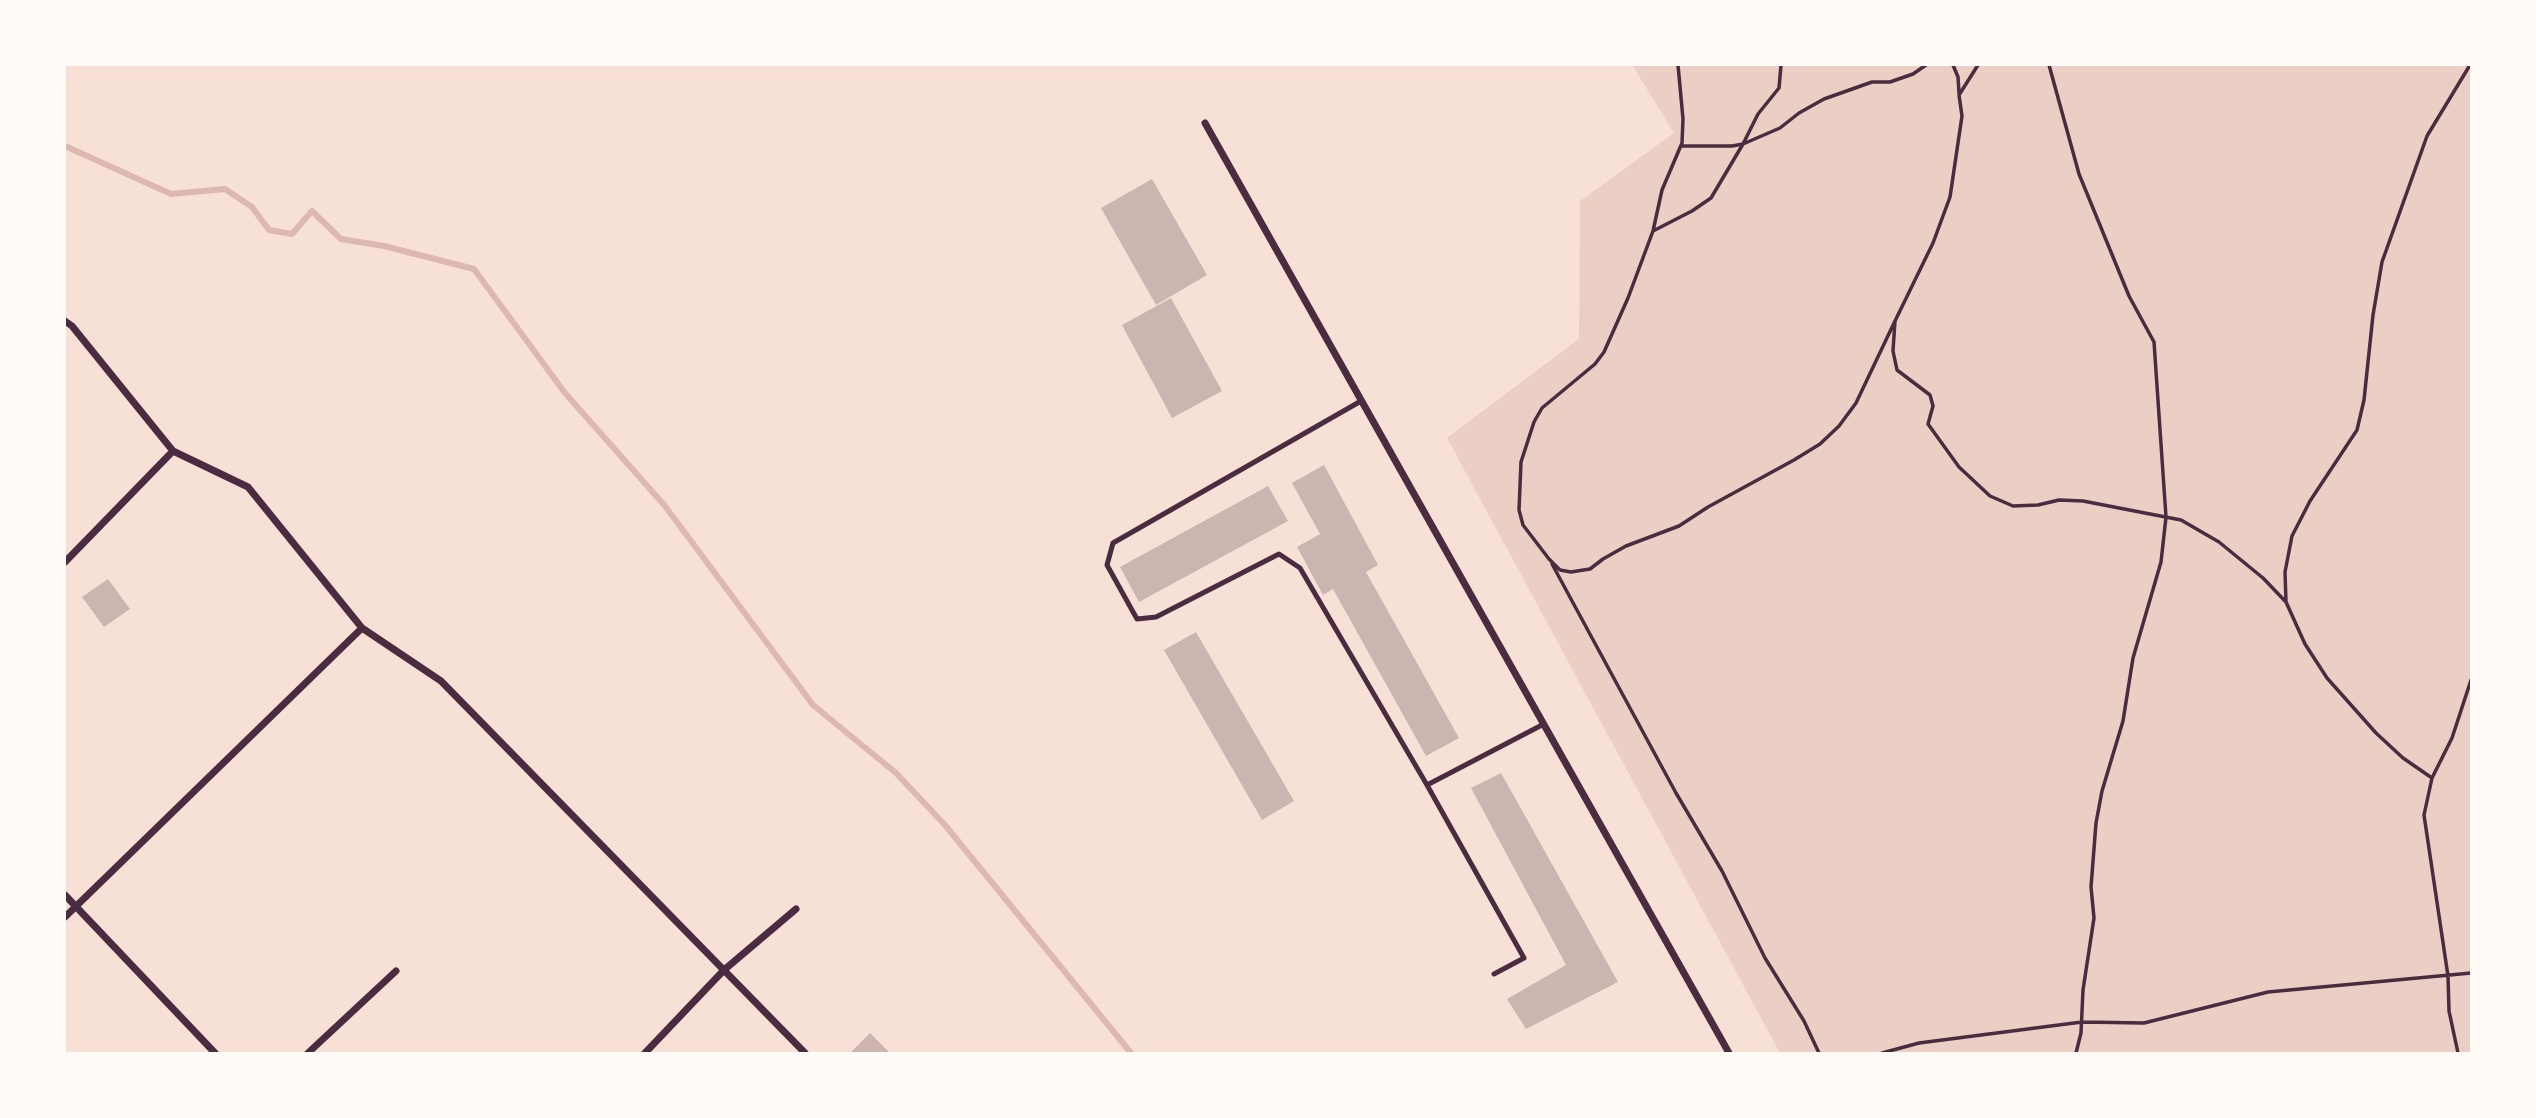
<!DOCTYPE html>
<html>
<head>
<meta charset="utf-8">
<style>
  body { margin:0 }
  #map { position:relative; width:2536px; height:1118px; overflow:hidden; background:#f7e1d7; font-family:Ubuntu,sans-serif }
  canvas { display:block }
  .frame { position:absolute; inset:0; border:66px solid #fffaf5; pointer-events:none }
</style>
</head>
<body>
<div id="map">
<canvas width="2536" height="1118"></canvas>
<div class="frame"></div>
</div>
<script>
const ctx = document.querySelector('canvas').getContext('2d');
ctx.lineJoin = 'round';
function fill(path, color) {
  ctx.fillStyle = color;
  ctx.fill(path, 'evenodd');
}
function shape(rows) {
  const path = new Path2D();
  for (const r of rows) {
    path.moveTo(r[0], r[1]);
    for (let i = 2; i < r.length; i += 2) path.lineTo(r[i], r[i + 1]);
  }
  return path;
}
function strokePath(path, color, width, dash) {
  ctx.strokeStyle = color;
  ctx.lineWidth = width;
  ctx.lineCap = dash ? 'butt' : 'round';
  ctx.setLineDash(dash || []);
  ctx.stroke(path);
}
const green = shape([
  [1632,65,2471,65,2471,1053,1780,1053,1447,438,1579,339,1580,201,1674,133]
]);
const stream = shape([
  [65,146,171,194,225,189,252,207,269,230,292,234,312,211,341,239,384,246,474,269,565,393,665,506,813,705,896,773,945,825,1131,1053]
]);
const building = shape([
  [1152,179,1207,275,1156,305,1101,208],
  [1171,298,1222,391,1172,418,1122,325],
  [1324,465,1378,565,1366,572,1459,738,1426,756,1333,589,1323,595,1297,547,1320,534,1292,483],
  [1268,486,1288,521,1139,602,1120,567],
  [108,579,130,609,104,627,82,597],
  [1196,632,1294,801,1262,820,1164,650],
  [1501,773,1618,982,1526,1029,1507,999,1566,965,1471,788],
  [870,1033,890,1053,850,1053]
]);
const path = shape([
  [1953,65,1958,77,1959,93],
  [1978,65,1959,95,1962,116,1950,197,1933,243,1895,321,1893,351,1897,370,1930,395,1933,406,1928,424,1959,467,1990,496,2013,506,2038,505,2059,500,2083,501,2181,520,2219,542,2263,578,2286,602],
  [2049,65,2079,174,2129,296,2154,342,2166,517,2161,562,2133,658,2123,721,2102,791,2096,823,2091,887,2094,918,2083,990,2081,1033,2076,1053],
  [1682,146,1732,146,1743,144,1758,114,1779,88,1781,65],
  [1653,231,1662,190,1682,143,1683,119,1678,65],
  [1895,321,1856,403,1839,426,1820,444,1794,460,1708,507,1679,526,1626,546,1603,559,1590,569,1571,572,1560,570,1549,559,1523,525,1519,510,1521,462,1534,422,1542,408,1595,364,1604,352,1628,298,1653,231,1692,211,1711,198,1743,144,1780,128,1799,113,1824,99,1872,82,1890,82,1913,74,1926,65],
  [1552,564,1676,793,1722,871,1765,958,1804,1021,1819,1053],
  [2432,778,2403,758,2376,733,2327,678,2305,644,2286,602,2285,572,2292,536,2310,501,2357,430,2364,400,2373,315,2382,262,2427,136,2470,65],
  [1882,1053,1919,1043,2082,1022,2144,1023,2268,992,2471,973],
  [2458,1053,2449,1011,2448,976,2424,815,2432,778,2452,738,2471,680]
]);
const service = shape([
  [1361,401,1113,543,1107,565,1137,619,1156,617,1279,554,1300,568,1427,785,1542,725],
  [1427,785,1524,958,1494,974]
]);
const minor = shape([
  [1205,123,1729,1053],
  [65,321,72,326,173,451,248,487,362,628,441,681,805,1053],
  [65,562,173,451],
  [65,895,215,1053],
  [65,917,362,628],
  [308,1053,396,971],
  [645,1053,724,970,796,909]
]);
fill(green, '#ebcfc5');
strokePath(stream, '#dcb8b0', 6);
fill(building, '#ccb4b1');
strokePath(path, '#4a2c40', 3.5);
strokePath(service, '#4a2c40', 5);
strokePath(minor, '#4a2c40', 7);
</script>
</body>
</html>
